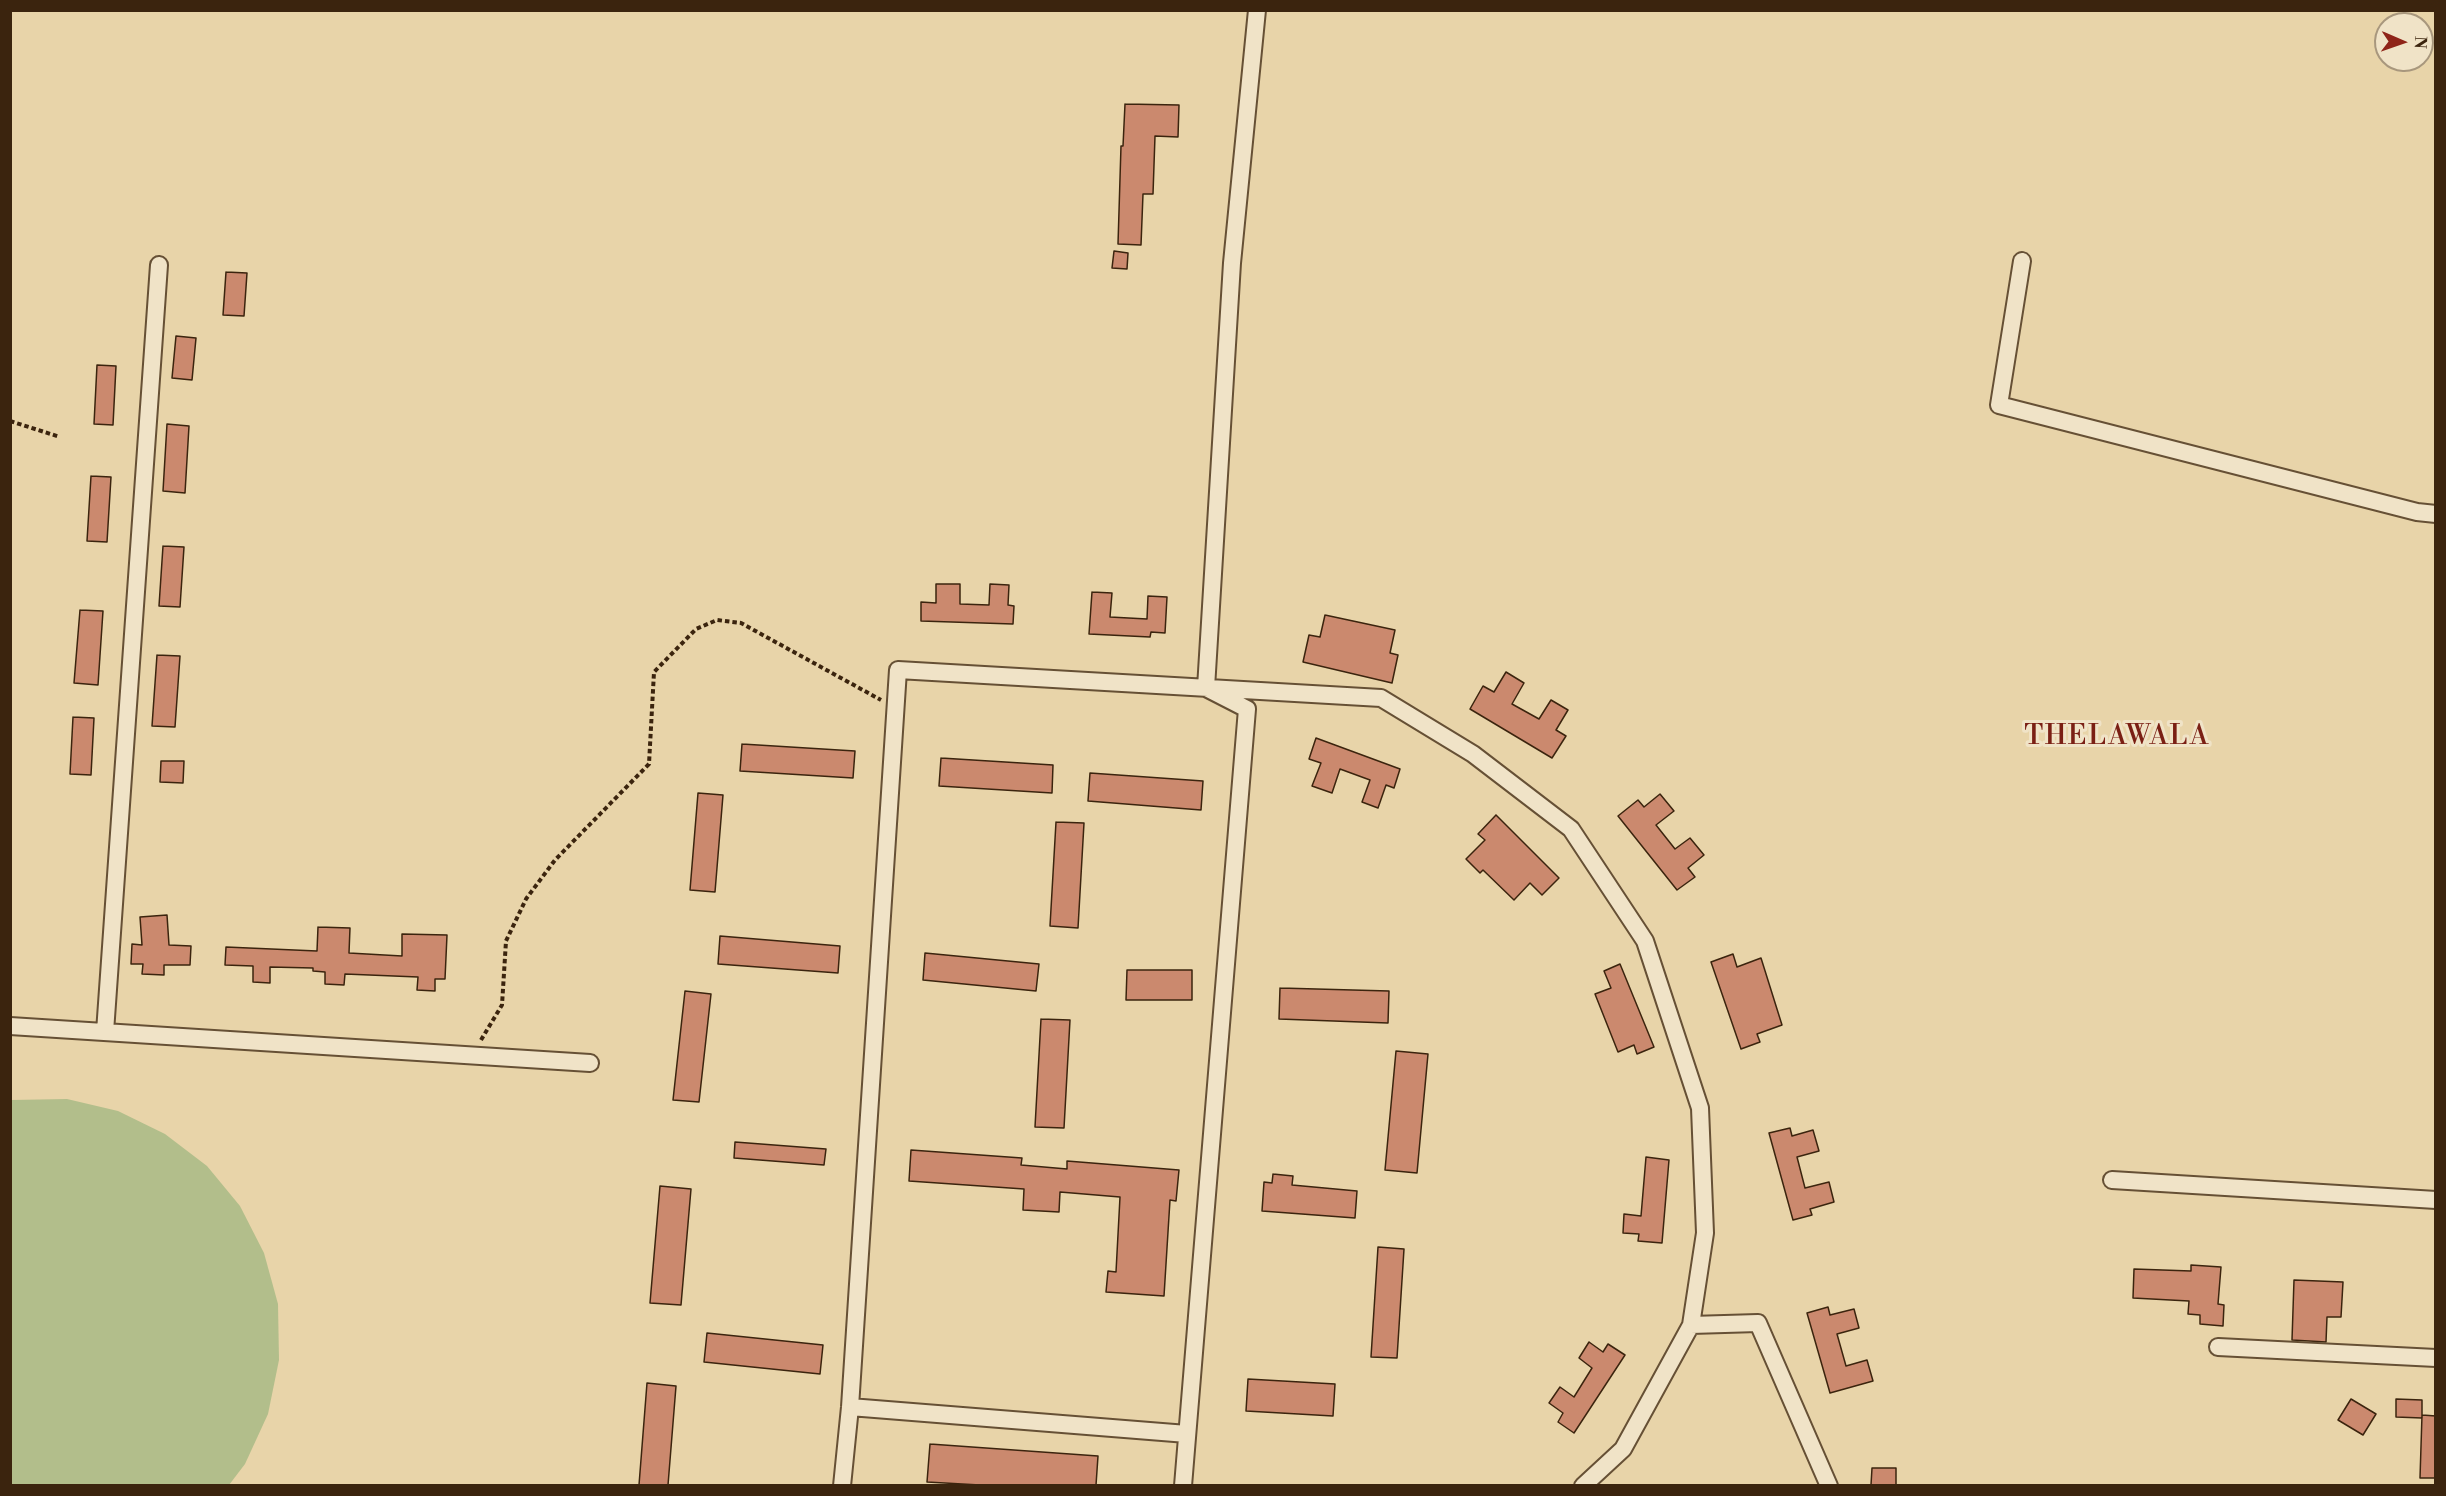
<!DOCTYPE html>
<html>
<head>
<meta charset="utf-8">
<style>
  body { margin:0 }
  #map { position:relative; width:2446px; height:1496px; overflow:hidden; background:#e8d4a9; font-family:"Libre Bodoni",serif }
  canvas { display:block }
  .frame { position:absolute; inset:0; border:12px solid #3b240e; pointer-events:none }
  .north { position:absolute; left:2374px; top:12px; width:60px; height:60px; box-sizing:border-box; background:#f0e3c7; border:2px solid #a8977d; border-radius:50%; rotate:92deg; font-size:16px; font-weight:700; line-height:24px; text-align:center; color:#3b240e }
  .north::after { content:''; display:block; margin:auto; width:21px; height:27px; background:#8f2418; clip-path:polygon(50% 0,100% 100%,50% 72%,0 100%) }
</style>
</head>
<body>
<div id="map">
<canvas width="2446" height="1496"></canvas>
<div class="frame"></div>
<div class="north">N</div>
</div>
<script>
const ctx = document.querySelector('canvas').getContext('2d');
ctx.lineJoin = 'round';
function fill(path, color) {
  ctx.fillStyle = color;
  ctx.fill(path, 'evenodd');
}
function shape(rows) {
  const path = new Path2D();
  for (const r of rows) {
    path.moveTo(r[0], r[1]);
    for (let i = 2; i < r.length; i += 2) path.lineTo(r[i], r[i + 1]);
  }
  return path;
}
function strokePath(path, color, width, dash) {
  ctx.strokeStyle = color;
  ctx.lineWidth = width;
  ctx.lineCap = dash ? 'butt' : 'round';
  ctx.setLineDash(dash || []);
  ctx.stroke(path);
}
function label(font, color, halo, rows, align = 'center') {
  ctx.font = font + ' "Libre Bodoni",serif';
  ctx.lineWidth = 6;
  ctx.setLineDash([]);
  ctx.textBaseline = 'middle';
  ctx.strokeStyle = halo;
  ctx.fillStyle = color;
  for (const [text, x, y, turn = 0] of rows) {
    ctx.save();
    ctx.translate(x, y);
    ctx.rotate((+turn || 0) * Math.PI / 180);
    ctx.textAlign = isNaN(turn) ? turn : align;
    if (halo) ctx.strokeText(text, 0, 0);
    ctx.fillText(text, 0, 0);
    ctx.restore();
  }
}
const green = shape([
  [67,1099,118,1111,165,1134,207,1166,240,1206,264,1253,278,1304,279,1360,268,1414,245,1464,229,1485,11,1485,11,1100]
]);
const building = shape([
  [1125,104,1179,105,1178,137,1155,136,1153,194,1143,194,1141,245,1118,244,1121,146,1123,146,1125,104],
  [1114,251,1128,253,1127,269,1112,268,1114,251],
  [226,272,247,273,244,316,223,315,226,272],
  [176,336,196,338,192,380,172,378,176,336],
  [97,365,116,366,113,425,94,424,97,365],
  [167,424,189,426,185,493,163,491,167,424],
  [91,476,111,477,107,542,87,541,91,476],
  [163,546,184,547,180,607,159,606,163,546],
  [936,584,960,584,960,604,989,605,990,584,1009,585,1008,605,1014,606,1013,624,921,621,921,602,936,603,936,584],
  [1092,592,1112,593,1110,617,1147,619,1148,596,1167,597,1165,633,1151,632,1150,637,1089,634,1092,592],
  [80,610,103,611,98,685,74,683,80,610],
  [1325,615,1395,630,1390,653,1398,655,1392,683,1303,662,1309,635,1320,637,1325,615],
  [157,655,180,656,175,727,152,726,157,655],
  [1506,672,1524,683,1512,704,1539,719,1551,700,1568,710,1556,730,1566,736,1552,758,1470,709,1483,686,1494,692,1506,672],
  [73,717,94,718,91,775,70,774,73,717],
  [1316,738,1400,769,1394,788,1386,785,1378,808,1362,802,1370,780,1340,769,1332,793,1312,786,1321,763,1309,759,1316,738],
  [742,744,855,751,853,778,740,771,742,744],
  [941,758,1053,765,1052,793,939,786,941,758],
  [161,761,184,761,183,783,160,782,161,761],
  [1090,773,1203,781,1201,810,1088,801,1090,773],
  [698,793,723,795,715,892,690,890,698,793],
  [1660,794,1674,811,1656,825,1675,849,1690,838,1704,855,1688,868,1695,877,1677,890,1618,816,1638,800,1644,807,1660,794],
  [1496,815,1559,878,1542,895,1530,883,1514,900,1483,870,1480,873,1466,859,1485,840,1478,834,1496,815],
  [1056,822,1084,823,1078,928,1050,926,1056,822],
  [167,915,169,945,191,946,190,965,164,965,164,975,142,974,143,964,131,964,132,944,142,945,140,917,167,915],
  [318,927,350,928,349,953,402,956,402,934,447,935,445,979,435,979,435,991,417,990,418,977,345,974,344,985,325,984,325,972,313,971,313,968,270,967,270,983,253,982,253,966,225,965,226,947,317,951,318,927],
  [720,936,840,946,838,973,718,964,720,936],
  [925,953,1039,964,1036,991,923,980,925,953],
  [1733,954,1737,967,1761,958,1782,1025,1757,1034,1760,1042,1741,1049,1711,962,1733,954],
  [1620,964,1654,1047,1637,1054,1634,1045,1618,1052,1595,994,1611,988,1604,971,1620,964],
  [1127,970,1192,970,1192,1000,1126,1000,1127,970],
  [1280,988,1389,991,1388,1023,1279,1019,1280,988],
  [685,991,711,994,699,1102,673,1100,685,991],
  [1041,1019,1070,1020,1064,1128,1035,1127,1041,1019],
  [1396,1051,1428,1054,1417,1173,1385,1170,1396,1051],
  [1790,1128,1792,1136,1813,1130,1819,1151,1797,1157,1805,1188,1829,1182,1834,1202,1810,1209,1812,1215,1793,1220,1769,1133,1790,1128],
  [735,1142,826,1149,824,1165,734,1158,735,1142],
  [911,1150,1022,1158,1021,1165,1067,1169,1067,1161,1179,1170,1176,1201,1170,1200,1164,1296,1106,1292,1108,1271,1116,1272,1120,1197,1060,1192,1059,1212,1023,1210,1024,1189,909,1181,911,1150],
  [1646,1157,1669,1160,1662,1243,1638,1241,1639,1234,1623,1233,1624,1214,1641,1216,1646,1157],
  [1273,1174,1293,1176,1292,1185,1357,1191,1355,1218,1262,1211,1264,1182,1272,1183,1273,1174],
  [660,1186,691,1189,681,1305,650,1303,660,1186],
  [1378,1247,1404,1249,1397,1358,1371,1357,1378,1247],
  [2191,1265,2221,1267,2218,1304,2224,1305,2223,1326,2200,1324,2200,1315,2188,1314,2189,1301,2133,1298,2134,1269,2191,1271,2191,1265],
  [2294,1280,2343,1282,2341,1317,2327,1317,2326,1342,2292,1340,2294,1280],
  [1828,1307,1830,1315,1854,1309,1859,1328,1837,1334,1846,1366,1867,1360,1873,1381,1830,1393,1807,1313,1828,1307],
  [707,1333,823,1345,820,1374,704,1362,707,1333],
  [1589,1342,1603,1352,1608,1344,1625,1355,1574,1433,1558,1422,1563,1413,1549,1403,1560,1387,1574,1397,1592,1368,1579,1358,1589,1342],
  [1248,1379,1335,1384,1333,1416,1246,1411,1248,1379],
  [647,1383,676,1386,668,1485,639,1485,647,1383],
  [2351,1399,2376,1414,2363,1435,2338,1420,2351,1399],
  [2396,1399,2422,1400,2422,1418,2396,1417,2396,1399],
  [2422,1415,2436,1416,2436,1478,2420,1478,2422,1415],
  [930,1444,1098,1456,1096,1485,980,1485,927,1482,930,1444],
  [1872,1468,1896,1468,1896,1485,1871,1485,1872,1468]
]);
const path = shape([
  [10,421,60,437],
  [481,1040,502,1005,506,941,526,899,555,860,649,764,654,672,696,629,717,620,741,623,881,700]
]);
const street = shape([
  [2022,261,1999,405,2417,512,2436,514],
  [10,1026,590,1063],
  [105,1032,159,265],
  [2112,1180,2436,1200],
  [1691,1325,1758,1323,1829,1486],
  [2218,1347,2436,1358],
  [850,1407,1187,1434],
  [842,1486,850,1407,898,670,1381,698,1473,754,1571,829,1645,941,1700,1108,1705,1233,1691,1325,1623,1449,1583,1486],
  [1183,1486,1247,709,1206,688,1232,263,1257,10]
]);
const quarterNames = [
  ["THELAWALA",2117,738]
];
fill(green, '#b2be8b');
fill(building, '#cb896e');
strokePath(building, '#3b240e', 1.5);
strokePath(street, '#665035', 20);
strokePath(path, '#3b240e', 4, [4.5, 3]);
strokePath(street, '#f0e3c7', 16);
ctx.letterSpacing = '1.5px';
label('27px', '#7a1f14', '#f0e3c7', quarterNames);
ctx.letterSpacing = '0px';
</script>
</body>
</html>
